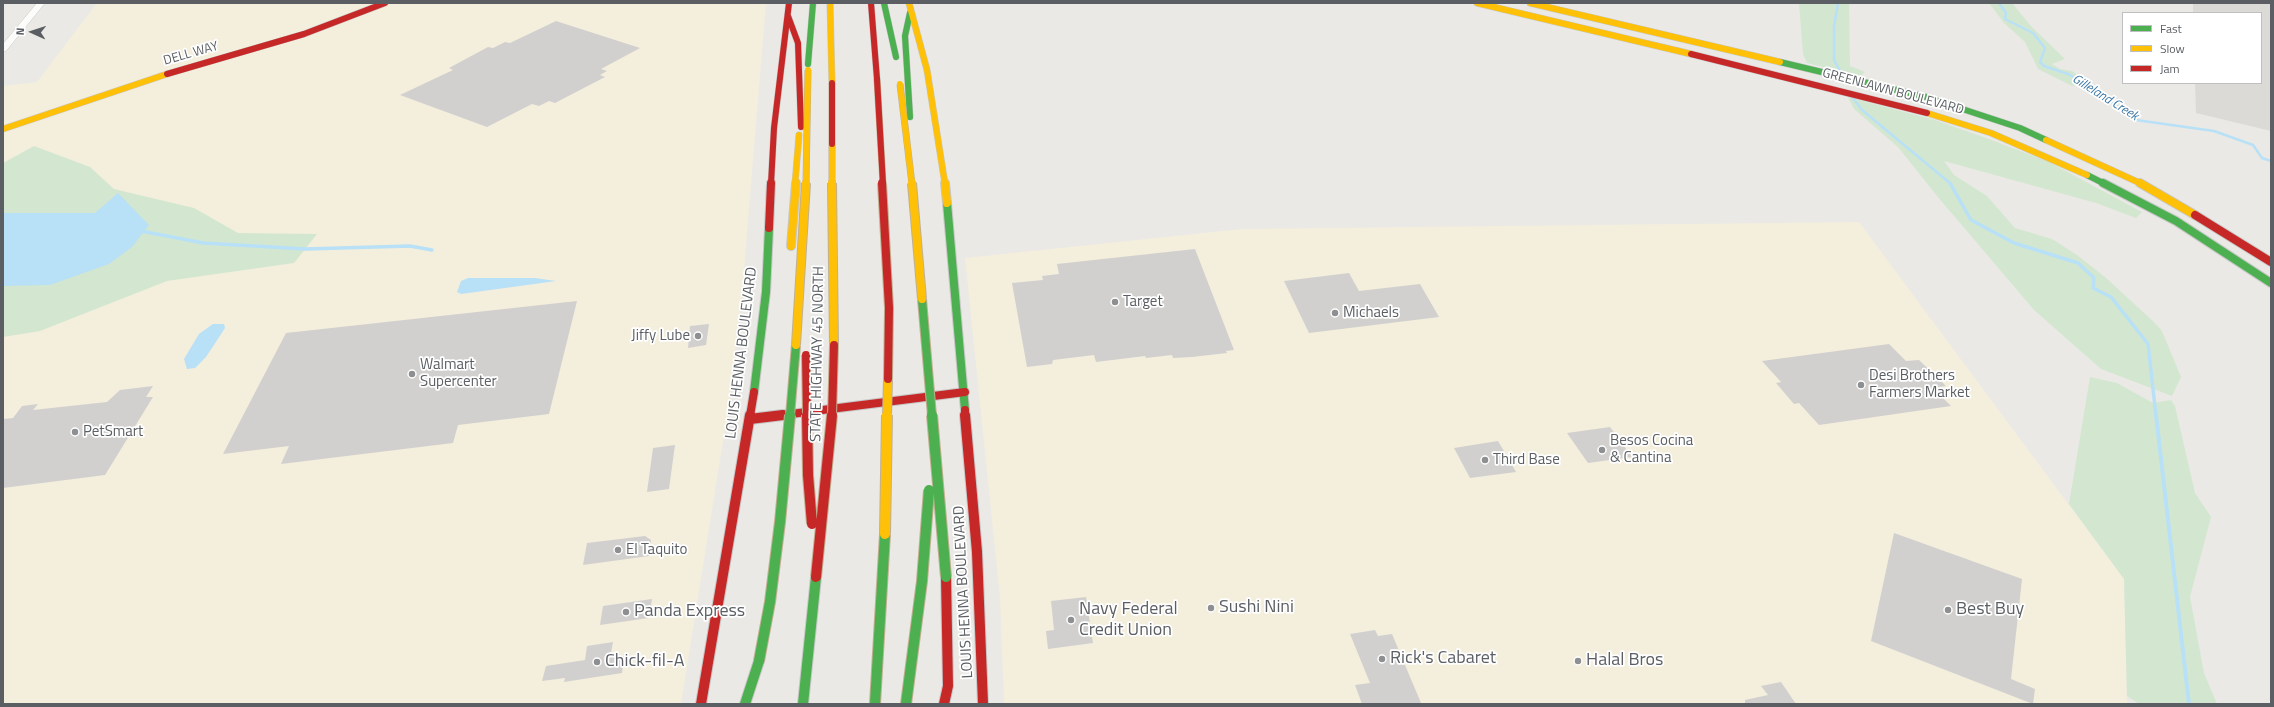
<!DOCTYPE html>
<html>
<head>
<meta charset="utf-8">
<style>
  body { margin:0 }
  #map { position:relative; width:2274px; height:707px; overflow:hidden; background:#eae9e5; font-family:"Titillium Web",sans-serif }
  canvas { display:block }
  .frame { position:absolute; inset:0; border:4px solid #5b5f63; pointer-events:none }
  .legend { position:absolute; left:2122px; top:12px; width:140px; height:72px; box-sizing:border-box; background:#fff; border:1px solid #bdbfc1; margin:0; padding:5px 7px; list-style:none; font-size:12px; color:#5b5f63 }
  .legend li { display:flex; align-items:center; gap:8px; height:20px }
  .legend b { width:20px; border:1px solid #bdbfc1 }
  .north { position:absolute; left:12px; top:12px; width:40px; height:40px; -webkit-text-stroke:3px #fff; paint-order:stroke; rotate:273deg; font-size:11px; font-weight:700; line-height:16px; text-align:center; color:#5b5f63 }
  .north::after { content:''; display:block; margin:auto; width:14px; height:18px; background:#5b5f63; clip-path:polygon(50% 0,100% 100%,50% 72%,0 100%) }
</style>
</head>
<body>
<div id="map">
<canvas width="2274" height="707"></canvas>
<div class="frame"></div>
<ul class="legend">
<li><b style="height:5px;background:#4caf50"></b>Fast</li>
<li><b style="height:5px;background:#ffc107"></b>Slow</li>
<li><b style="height:5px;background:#c62828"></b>Jam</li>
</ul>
<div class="north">N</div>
</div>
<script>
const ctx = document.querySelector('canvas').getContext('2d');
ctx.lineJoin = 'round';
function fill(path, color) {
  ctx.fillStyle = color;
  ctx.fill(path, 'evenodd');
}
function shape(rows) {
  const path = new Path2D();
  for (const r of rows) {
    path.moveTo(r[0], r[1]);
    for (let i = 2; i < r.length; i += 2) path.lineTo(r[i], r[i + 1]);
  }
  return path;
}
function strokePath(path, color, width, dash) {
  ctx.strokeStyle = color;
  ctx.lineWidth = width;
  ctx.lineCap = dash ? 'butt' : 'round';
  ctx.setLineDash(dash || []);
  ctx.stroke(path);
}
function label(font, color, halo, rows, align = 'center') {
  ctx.font = font + ' "Titillium Web",sans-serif';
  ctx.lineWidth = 3.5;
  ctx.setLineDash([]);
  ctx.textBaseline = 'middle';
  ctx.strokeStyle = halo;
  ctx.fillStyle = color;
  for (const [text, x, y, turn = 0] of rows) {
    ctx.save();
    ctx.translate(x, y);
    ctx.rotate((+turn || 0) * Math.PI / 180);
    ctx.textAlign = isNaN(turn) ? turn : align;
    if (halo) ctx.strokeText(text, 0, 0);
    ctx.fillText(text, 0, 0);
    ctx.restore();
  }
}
const commercial = shape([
  [97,3,766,3,743,282,728,410,681,704,3,704,3,86,37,82],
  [1859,222,2124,579,2127,704,1004,704,1000,598,965,258,1242,229]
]);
const industrial = shape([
  [2193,3,2271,3,2271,131,2196,113,2195,83,2261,83,2261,13,2193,13]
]);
const green = shape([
  [1799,3,1849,3,1850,66,1865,72,1861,76,1807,63,1803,54],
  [1989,3,2012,3,2031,26,2065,59,2052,64,2060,69,2072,71,2088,83,2072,86,2038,69,2025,42,2004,23],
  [1848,97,1935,120,1989,139,2049,162,2142,212,2136,218,2096,203,1944,161,1954,175,1987,196,2015,228,2052,239,2077,255,2105,277,2154,322,2162,331,2181,377,2172,396,2101,369,2034,310,1937,196,1898,147,1854,109],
  [34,146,90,167,114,189,194,208,238,233,317,234,294,263,167,281,40,331,3,337,3,163],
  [2090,377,2117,383,2153,403,2171,400,2175,406,2195,493,2211,517,2190,597,2204,673,2217,704,2139,704,2127,696,2124,579,2069,504]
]);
const water = shape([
  [118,193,149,225,132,247,109,264,50,285,3,286,3,213,95,213],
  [468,278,535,278,556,281,461,294,457,292,461,281],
  [213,324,224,324,225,328,206,357,195,368,187,369,184,359,199,334]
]);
const streamFar2 = shape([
  [1838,3,1834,26,1834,60,1840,71],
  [1999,3,2006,13,2005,19,2033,33,2045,48,2040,62,2044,66,2068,74,2098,92,2136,120,2214,131,2253,145,2262,158,2271,161],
  [1853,98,1862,110,1951,184]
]);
const streamFar1 = shape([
  [1950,183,1971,220,2014,243,2078,263,2094,278,2093,288,2111,297,2148,344,2156,416],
  [141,231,203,243,305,249,410,246,432,250]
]);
const stream = shape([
  [2156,415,2189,704]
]);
const building = shape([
  [556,21,640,48,601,69,607,71,600,75,605,77,555,103,549,101,539,106,532,104,487,127,400,95,453,70,449,68,488,47,493,48,505,42,510,43],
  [1195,249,1234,350,1226,351,1227,353,1192,357,1173,358,1172,355,1146,358,1145,356,1096,362,1094,355,1053,360,1052,364,1027,367,1012,283,1043,280,1042,276,1059,274,1057,264],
  [1349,273,1359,291,1420,284,1439,317,1309,333,1284,281],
  [577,301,549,414,458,425,453,443,281,464,289,446,223,454,286,333],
  [709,324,706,345,688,348,690,326],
  [1889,344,1906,361,1919,360,1946,386,1933,388,1951,406,1819,425,1799,403,1794,404,1776,383,1781,382,1762,361],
  [153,386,146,397,153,397,105,475,3,488,3,419,13,418,22,406,38,404,33,410,107,402,120,390],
  [1610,427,1632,457,1588,463,1567,433],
  [1498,441,1516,472,1470,478,1454,448],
  [675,445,669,489,647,492,653,448],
  [1894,533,2022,579,2011,679,2035,689,2033,704,1871,641],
  [645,536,651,540,649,556,583,565,587,543],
  [1086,597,1093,643,1048,649,1046,631,1054,630,1051,601],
  [652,599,649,618,600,625,603,606],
  [1375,630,1378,636,1392,634,1421,703,1362,704,1355,685,1370,683,1350,634],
  [613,642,610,658,624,656,622,673,564,682,565,678,542,681,546,666,585,660,587,646],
  [1781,682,1796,704,1745,704,1745,700,1768,695,1761,686]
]);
const street = shape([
  [37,3,45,3,6,51,3,52,3,44,37,3]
]);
const fastFar2 = shape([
  [884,3,896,57],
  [910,13,905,36,910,117],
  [1780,62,1926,97,2020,128,2046,140],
  [808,64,813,3],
  [2087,175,2105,184]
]);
const fastFar1 = shape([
  [2103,183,2176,221,2271,283],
  [947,203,965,410],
  [754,392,766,292,769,228]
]);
const fast = shape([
  [745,704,759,661],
  [803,704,816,577]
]);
const slowFar1 = shape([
  [830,3,832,83],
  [909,3,927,70,945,184],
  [1477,3,1691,54],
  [1530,3,1780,62],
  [1927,113,1991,133,2087,175],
  [3,129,167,74],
  [2046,140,2142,184],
  [795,184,799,135]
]);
const slow = shape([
  [945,183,947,203],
  [2140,183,2195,215],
  [791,246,796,183]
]);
const jamFar2 = shape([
  [871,3,877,79],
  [788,16,798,43,801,127],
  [1691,54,1927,113],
  [167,74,304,34,385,3],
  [771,184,774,128,789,3]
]);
const jamFar1 = shape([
  [2195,215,2271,262],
  [769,228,771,183],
  [965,410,965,416],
  [750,416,754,392],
  [775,416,965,392]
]);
const jam = shape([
  [965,415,977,552,983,704],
  [750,419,783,415],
  [701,704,750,415],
  [944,704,948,686,946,577]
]);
const fastBridgeFar1 = shape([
  [922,299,932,416],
  [790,416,796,345]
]);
const fastBridge = shape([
  [932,415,946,577],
  [759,661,770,602,780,522,790,415],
  [875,704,885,534],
  [906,704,922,581,929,490]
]);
const slowBridgeFar2 = shape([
  [900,84,912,184],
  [832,144,832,184],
  [806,184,808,70]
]);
const slowBridgeFar1 = shape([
  [832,183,834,345],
  [912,183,922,299],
  [796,345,806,183],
  [887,416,888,379]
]);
const slowBridge = shape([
  [885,534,887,415]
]);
const jamBridgeFar2 = shape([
  [877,79,883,184],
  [832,83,832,144]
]);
const jamBridgeFar1 = shape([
  [882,183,889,308,888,379],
  [806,355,807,416],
  [832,416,834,345]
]);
const jamBridge = shape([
  [807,415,808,475,812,524],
  [816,577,832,415]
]);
const markers = [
  [1115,302,4,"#8d8f90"],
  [1335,313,4,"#8d8f90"],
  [698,336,4,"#8d8f90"],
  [412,374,4,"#8d8f90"],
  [1861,385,4,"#8d8f90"],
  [75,432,4,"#8d8f90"],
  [1602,450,4,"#8d8f90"],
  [1485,460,4,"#8d8f90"],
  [618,550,4,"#8d8f90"],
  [1211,608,4,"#8d8f90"],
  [1948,610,4,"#8d8f90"],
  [626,612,4,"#8d8f90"],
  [1071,620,4,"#8d8f90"],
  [1382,659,4,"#8d8f90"],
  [1578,661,4,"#8d8f90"],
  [597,662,4,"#8d8f90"]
];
const farStreetnames = [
  ["DELL WAY",191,54,-16],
  ["GREENLAWN BOULEVARD",1893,92,15]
];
const farWaternames = [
  ["Gilleland Creek",2105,98,32]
];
const poiNames = [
  ["Target",1123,302],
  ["Michaels",1343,313],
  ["Jiffy Lube",690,336,"right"],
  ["Walmart",420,365],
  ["Supercenter",420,382],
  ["Desi Brothers",1869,376],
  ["Farmers Market",1869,393],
  ["PetSmart",83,432],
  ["Besos Cocina",1610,441],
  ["& Cantina",1610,458],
  ["Third Base",1493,460],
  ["El Taquito",626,550]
];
const streetNames = [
  ["LOUIS HENNA BOULEVARD",742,353,-83],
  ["STATE HIGHWAY 45 NORTH",818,354,-89],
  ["LOUIS HENNA BOULEVARD",964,592,-93]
];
const nearPoinames = [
  ["Sushi Nini",1219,608],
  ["Navy Federal",1079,610],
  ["Credit Union",1079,631],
  ["Best Buy",1956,610],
  ["Panda Express",634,612],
  ["Rick's Cabaret",1390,659],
  ["Halal Bros",1586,661],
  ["Chick-fil-A",605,662]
];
fill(commercial, '#f4eedd');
fill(industrial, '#dcdad6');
fill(green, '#d3e7d0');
fill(water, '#b8e0f6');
strokePath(streamFar2, '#b8e0f6', 2.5);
strokePath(streamFar1, '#b8e0f6', 3.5);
strokePath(stream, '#b8e0f6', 4);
fill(building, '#d1d0ce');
strokePath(street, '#c6c6c6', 1);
strokePath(fastFar2, '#c7c7c7', 7);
strokePath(fastFar1, '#c7c7c7', 10);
strokePath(fast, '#c7c7c7', 12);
strokePath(slowFar1, '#c7c7c7', 7);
strokePath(slow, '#c7c7c7', 10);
strokePath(jamFar2, '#c7c7c7', 7);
strokePath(jamFar1, '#c7c7c7', 10);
strokePath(jam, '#c7c7c7', 12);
fill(street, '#fcfcfb');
strokePath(fastFar2, '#4caf50', 6);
strokePath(fastFar1, '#4caf50', 8);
strokePath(fast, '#4caf50', 10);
strokePath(slowFar1, '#ffc107', 6);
strokePath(slow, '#ffc107', 8);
strokePath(jamFar2, '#c62828', 6);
strokePath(jamFar1, '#c62828', 8);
strokePath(jam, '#c62828', 10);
strokePath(fastBridgeFar1, '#c1b092', 10, []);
strokePath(fastBridge, '#c1b092', 12, []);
strokePath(slowBridgeFar2, '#c1b092', 7, []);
strokePath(slowBridgeFar1, '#c1b092', 10, []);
strokePath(slowBridge, '#c1b092', 12, []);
strokePath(jamBridgeFar2, '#c1b092', 7, []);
strokePath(jamBridgeFar1, '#c1b092', 10, []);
strokePath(jamBridge, '#c1b092', 12, []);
strokePath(fastBridgeFar1, '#4caf50', 8);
strokePath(fastBridge, '#4caf50', 10);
strokePath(slowBridgeFar2, '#ffc107', 6);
strokePath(slowBridgeFar1, '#ffc107', 8);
strokePath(slowBridge, '#ffc107', 10);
strokePath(jamBridgeFar2, '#c62828', 6);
strokePath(jamBridgeFar1, '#c62828', 8);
strokePath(jamBridge, '#c62828', 10);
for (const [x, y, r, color] of markers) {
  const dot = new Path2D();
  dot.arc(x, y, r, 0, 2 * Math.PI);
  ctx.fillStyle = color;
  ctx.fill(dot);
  strokePath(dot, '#fff', 1.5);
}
label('13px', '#5b5f63', '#fff', farStreetnames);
label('italic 13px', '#3d78a7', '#fff', farWaternames);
label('15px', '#5b5f63', '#fff', poiNames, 'left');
label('15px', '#5b5f63', '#fff', streetNames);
label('18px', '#5b5f63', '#fff', nearPoinames, 'left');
</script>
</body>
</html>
